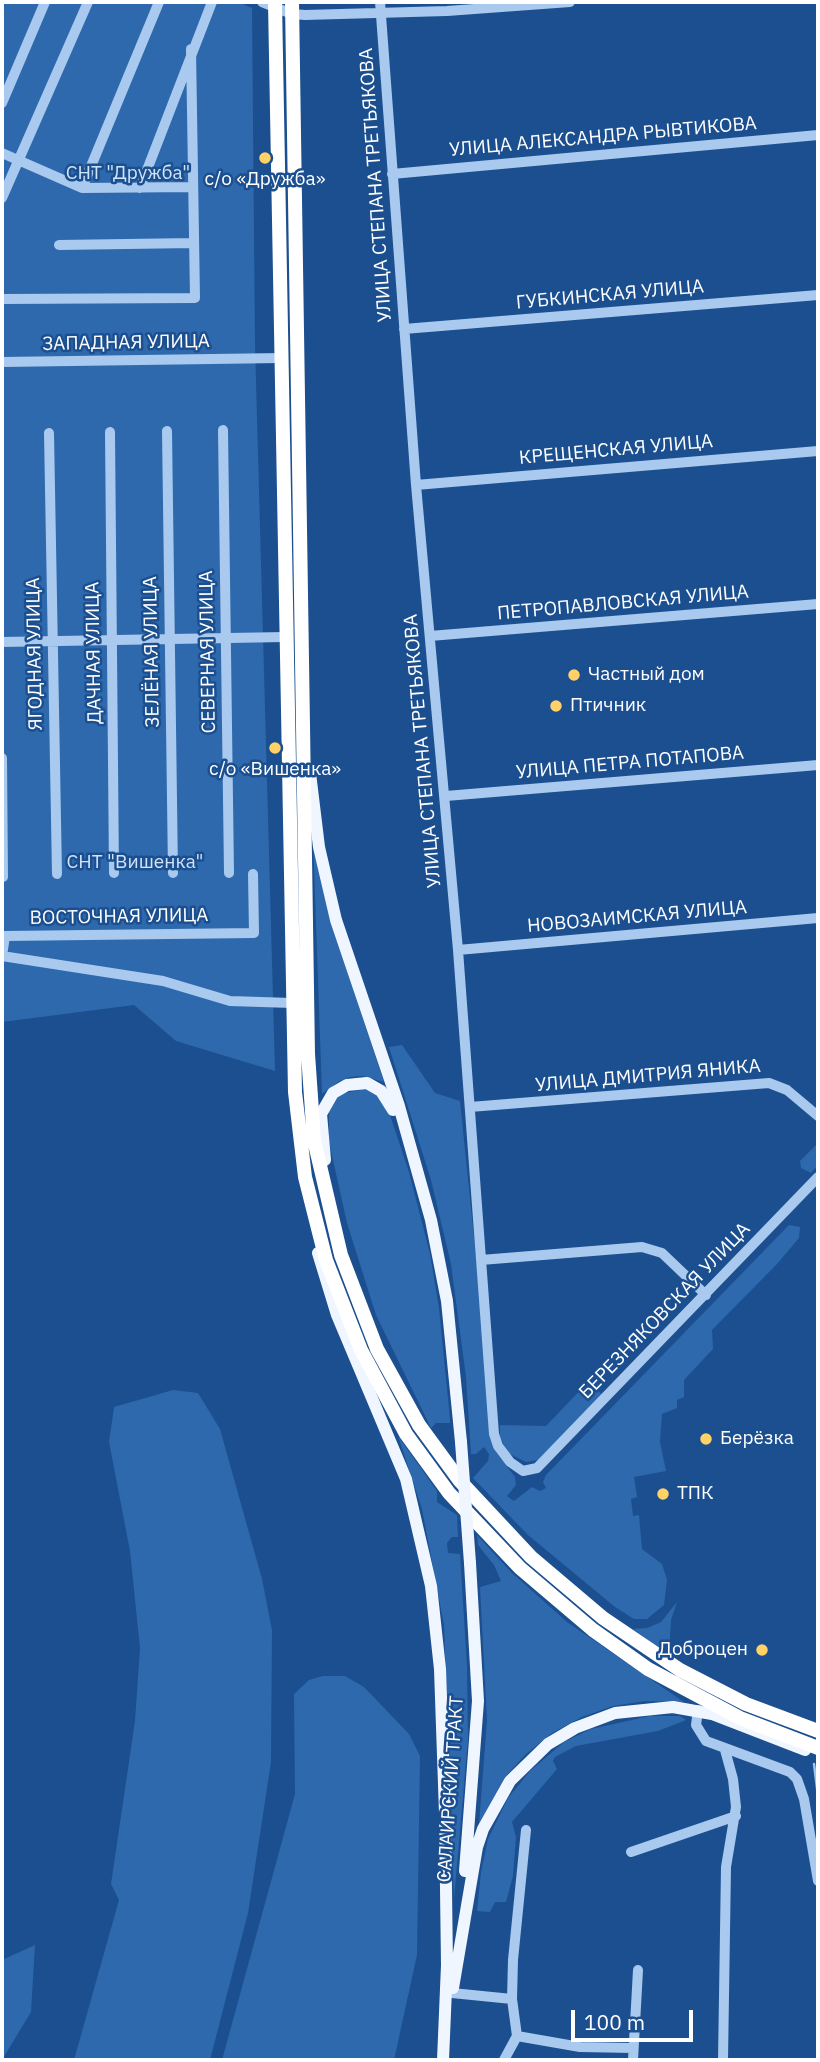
<!DOCTYPE html>
<html>
<head>
<meta charset="utf-8">
<style>
  body { margin:0 }
  #map { position:relative; width:820px; height:2062px; overflow:hidden; background:#1b4f8f; font-family:"IBM Plex Sans",sans-serif }
  canvas { display:block }
  .frame { position:absolute; inset:0; border:4px solid #fff; pointer-events:none }
  .scale { position:absolute; left:571px; top:2010px; width:122px; height:32px; box-sizing:border-box; border:4px solid #fff; border-top:0; padding-left:9px; font-size:21px; line-height:24px; white-space:nowrap; color:#fff; -webkit-text-stroke:5px #1b4f8f; paint-order:stroke }
</style>
</head>
<body>
<div id="map">
<canvas width="820" height="2062"></canvas>
<div class="frame"></div>
<div class="scale">100 m</div>
</div>
<script>
const ctx = document.querySelector('canvas').getContext('2d');
ctx.lineJoin = 'round';
function fill(path, color) {
  ctx.fillStyle = color;
  ctx.fill(path, 'evenodd');
}
function shape(rows) {
  const path = new Path2D();
  for (const r of rows) {
    path.moveTo(r[0], r[1]);
    for (let i = 2; i < r.length; i += 2) path.lineTo(r[i], r[i + 1]);
  }
  return path;
}
function strokePath(path, color, width, dash) {
  ctx.strokeStyle = color;
  ctx.lineWidth = width;
  ctx.lineCap = dash ? 'butt' : 'round';
  ctx.setLineDash(dash || []);
  ctx.stroke(path);
}
function label(font, color, halo, rows, align = 'center') {
  ctx.font = font + ' "IBM Plex Sans",sans-serif';
  ctx.lineWidth = 5;
  ctx.setLineDash([]);
  ctx.textBaseline = 'middle';
  ctx.strokeStyle = halo;
  ctx.fillStyle = color;
  for (const [text, x, y, turn = 0] of rows) {
    ctx.save();
    ctx.translate(x, y);
    ctx.rotate((+turn || 0) * Math.PI / 180);
    ctx.textAlign = isNaN(turn) ? turn : align;
    if (halo) ctx.strokeText(text, 0, 0);
    ctx.fillText(text, 0, 0);
    ctx.restore();
  }
}
const green = shape([
  [2,2,238,2,252,8,255,345,275,1071,176,1041,134,1005,2,1022],
  [313,838,333,929,384,1082,363,1076,350,1077,338,1082,322,1094],
  [402,1045,435,1093,460,1101,496,1452,515,1477,516,1485,507,1496,514,1501,532,1487,540,1491,546,1488,543,1482,546,1475,789,1225,800,1227,799,1238,777,1264,712,1330,713,1349,684,1380,684,1397,677,1400,677,1408,662,1414,660,1442,666,1471,634,1477,637,1497,631,1499,633,1516,639,1515,642,1549,662,1564,667,1580,664,1605,647,1619,634,1619,615,1607,528,1535,473,1478,488,1461,489,1454,484,1447,476,1454,471,1454,466,1377,451,1264,431,1180,389,1047],
  [365,1089,377,1095,389,1112,409,1172,430,1254,439,1308,450,1419,450,1423,436,1423,431,1428,376,1315,347,1223,329,1142,329,1107,340,1094],
  [818,1143,818,1165,811,1173,801,1168,800,1161],
  [588,1382,603,1395,538,1460,526,1462,508,1453,500,1437,500,1425,546,1426],
  [173,1390,198,1393,220,1429,262,1579,272,1630,271,1762,248,1913,210,2060,74,2060,119,1900,111,1884,135,1721,140,1648,130,1551,109,1442,114,1407],
  [398,1436,437,1491,437,1502,457,1515,458,1537,452,1537,447,1543,448,1553,460,1554,467,1666,468,1739,454,1899,444,1625,422,1509],
  [477,1535,511,1572,567,1622,684,1702,645,1701,613,1706,582,1717,552,1733,525,1755,505,1777,479,1824,487,1720,480,1587,501,1581,494,1565,478,1545],
  [677,1602,671,1620,669,1655,633,1629,647,1628,661,1622],
  [323,1676,345,1676,364,1687,409,1734,420,1756,417,1955,394,2060,222,2060,295,1794,294,1694,309,1680],
  [650,1716,680,1716,686,1720,658,1731,576,1746,555,1757,553,1761,557,1769,512,1822,516,1837,513,1876,506,1902,495,1902,490,1912,477,1911,481,1872,488,1839,508,1798,530,1771,564,1742,591,1729],
  [35,1945,31,2012,2,2060,2,1960]
]);
const stream = shape([
  [814,1764,818,1796]
]);
const minor = shape([
  [262,2,292,14,305,15,447,11,570,2],
  [380,2,416,485,458,950,494,1434,498,1446,510,1462,523,1471,537,1468,818,1177],
  [2,103,45,2],
  [2,153,82,188,193,187],
  [392,174,818,135],
  [82,188,159,2],
  [140,188,212,2],
  [2,198,88,2],
  [59,245,194,243],
  [2,299,195,298,191,49],
  [404,329,818,295],
  [2,362,282,358],
  [223,430,229,873],
  [167,431,173,873],
  [110,432,114,873],
  [49,433,57,874],
  [416,485,818,451],
  [430,636,818,604],
  [2,642,285,637],
  [2,758,3,877],
  [446,796,818,765],
  [458,950,818,918],
  [2,956,5,936,254,933,253,874],
  [2,956,163,981,230,1001,292,1003],
  [470,1107,769,1083,787,1090,818,1116],
  [481,1260,642,1247,662,1253,706,1295],
  [698,1710,696,1725,706,1741,790,1772,797,1779,804,1799,818,1881],
  [631,1852,736,1816],
  [452,1993,512,1999],
  [517,2036,580,2047,633,2048],
  [504,2060,517,2036,512,1999,513,1960,526,1830],
  [633,2060,638,1970],
  [723,2060,726,1867,736,1807,733,1779,725,1750]
]);
const major = shape([
  [310,773,319,847,336,920,399,1106,431,1220,447,1301,461,1442],
  [325,1160,321,1114,333,1093,347,1085,367,1083,381,1091,393,1110],
  [318,1253,337,1315,406,1479,431,1586,440,1669,445,1813,447,1965,443,2060],
  [465,1871,478,1701,470,1563],
  [453,1988,477,1847,483,1829,510,1781,548,1744,575,1728,615,1713,673,1707,712,1714,805,1750]
]);
const highway = shape([
  [275,2,295,1092,305,1177,326,1260,361,1350,406,1434,449,1493,520,1568,593,1630,648,1669,740,1718,818,1748],
  [292,2,308,1054,314,1140,341,1255,377,1349,419,1425,460,1481,531,1557,603,1618,680,1670,746,1704,818,1731]
]);
const majorBridge = shape([
  [461,1442,470,1563]
]);
const markers = [
  [265,158,7,"#ffd166"],
  [574,675,7,"#ffd166"],
  [556,706,7,"#ffd166"],
  [275,748,7,"#ffd166"],
  [706,1439,7,"#ffd166"],
  [663,1494,7,"#ffd166"],
  [762,1650,7,"#ffd166"]
];
const streetNames = [
  ["УЛИЦА АЛЕКСАНДРА РЫВТИКОВА",603,137,-5],
  ["УЛИЦА СТЕПАНА ТРЕТЬЯКОВА",376,185,-94],
  ["ГУБКИНСКАЯ УЛИЦА",610,295,-5],
  ["ЗАПАДНАЯ УЛИЦА",126,343,-1],
  ["КРЕЩЕНСКАЯ УЛИЦА",616,450,-5],
  ["ПЕТРОПАВЛОВСКАЯ УЛИЦА",623,603,-5],
  ["ЗЕЛЁНАЯ УЛИЦА",152,652,-91],
  ["СЕВЕРНАЯ УЛИЦА",208,652,-91],
  ["ДАЧНАЯ УЛИЦА",94,653,-91],
  ["ЯГОДНАЯ УЛИЦА",35,654,-91],
  ["УЛИЦА СТЕПАНА ТРЕТЬЯКОВА",423,751,-95],
  ["УЛИЦА ПЕТРА ПОТАПОВА",630,763,-5],
  ["ВОСТОЧНАЯ УЛИЦА",119,917,-1],
  ["НОВОЗАИМСКАЯ УЛИЦА",637,917,-5],
  ["УЛИЦА ДМИТРИЯ ЯНИКА",648,1076,-5],
  ["БЕРЕЗНЯКОВСКАЯ УЛИЦА",665,1311,-46],
  ["САЛАИРСКИЙ ТРАКТ",451,1789,-86]
];
const parkNames = [
  ["СНТ \"Дружба\"",128,174],
  ["СНТ \"Вишенка\"",135,863]
];
const poiNames = [
  ["с/о «Дружба»",265,180,"center"],
  ["Частный дом",588,675],
  ["Птичник",570,706],
  ["с/о «Вишенка»",275,770,"center"],
  ["Берёзка",720,1439],
  ["ТПК",677,1494],
  ["Доброцен",748,1650,"right"]
];
fill(green, '#2e69ad');
strokePath(stream, '#9cc4f0', 2.5);
strokePath(minor, '#a9c9ee', 10);
strokePath(major, '#f0f6ff', 12);
strokePath(highway, '#fff', 14);
strokePath(majorBridge, '#f0f6ff', 12);
for (const [x, y, r, color] of markers) {
  const dot = new Path2D();
  dot.arc(x, y, r, 0, 2 * Math.PI);
  ctx.fillStyle = color;
  ctx.fill(dot);
  strokePath(dot, '#1b4f8f', 2.5);
}
label('19px', '#fff', '#1b4f8f', streetNames);
label('19px', '#cfe3fa', '#1b4f8f', parkNames);
label('19px', '#fff', '#1b4f8f', poiNames, 'left');
</script>
</body>
</html>
